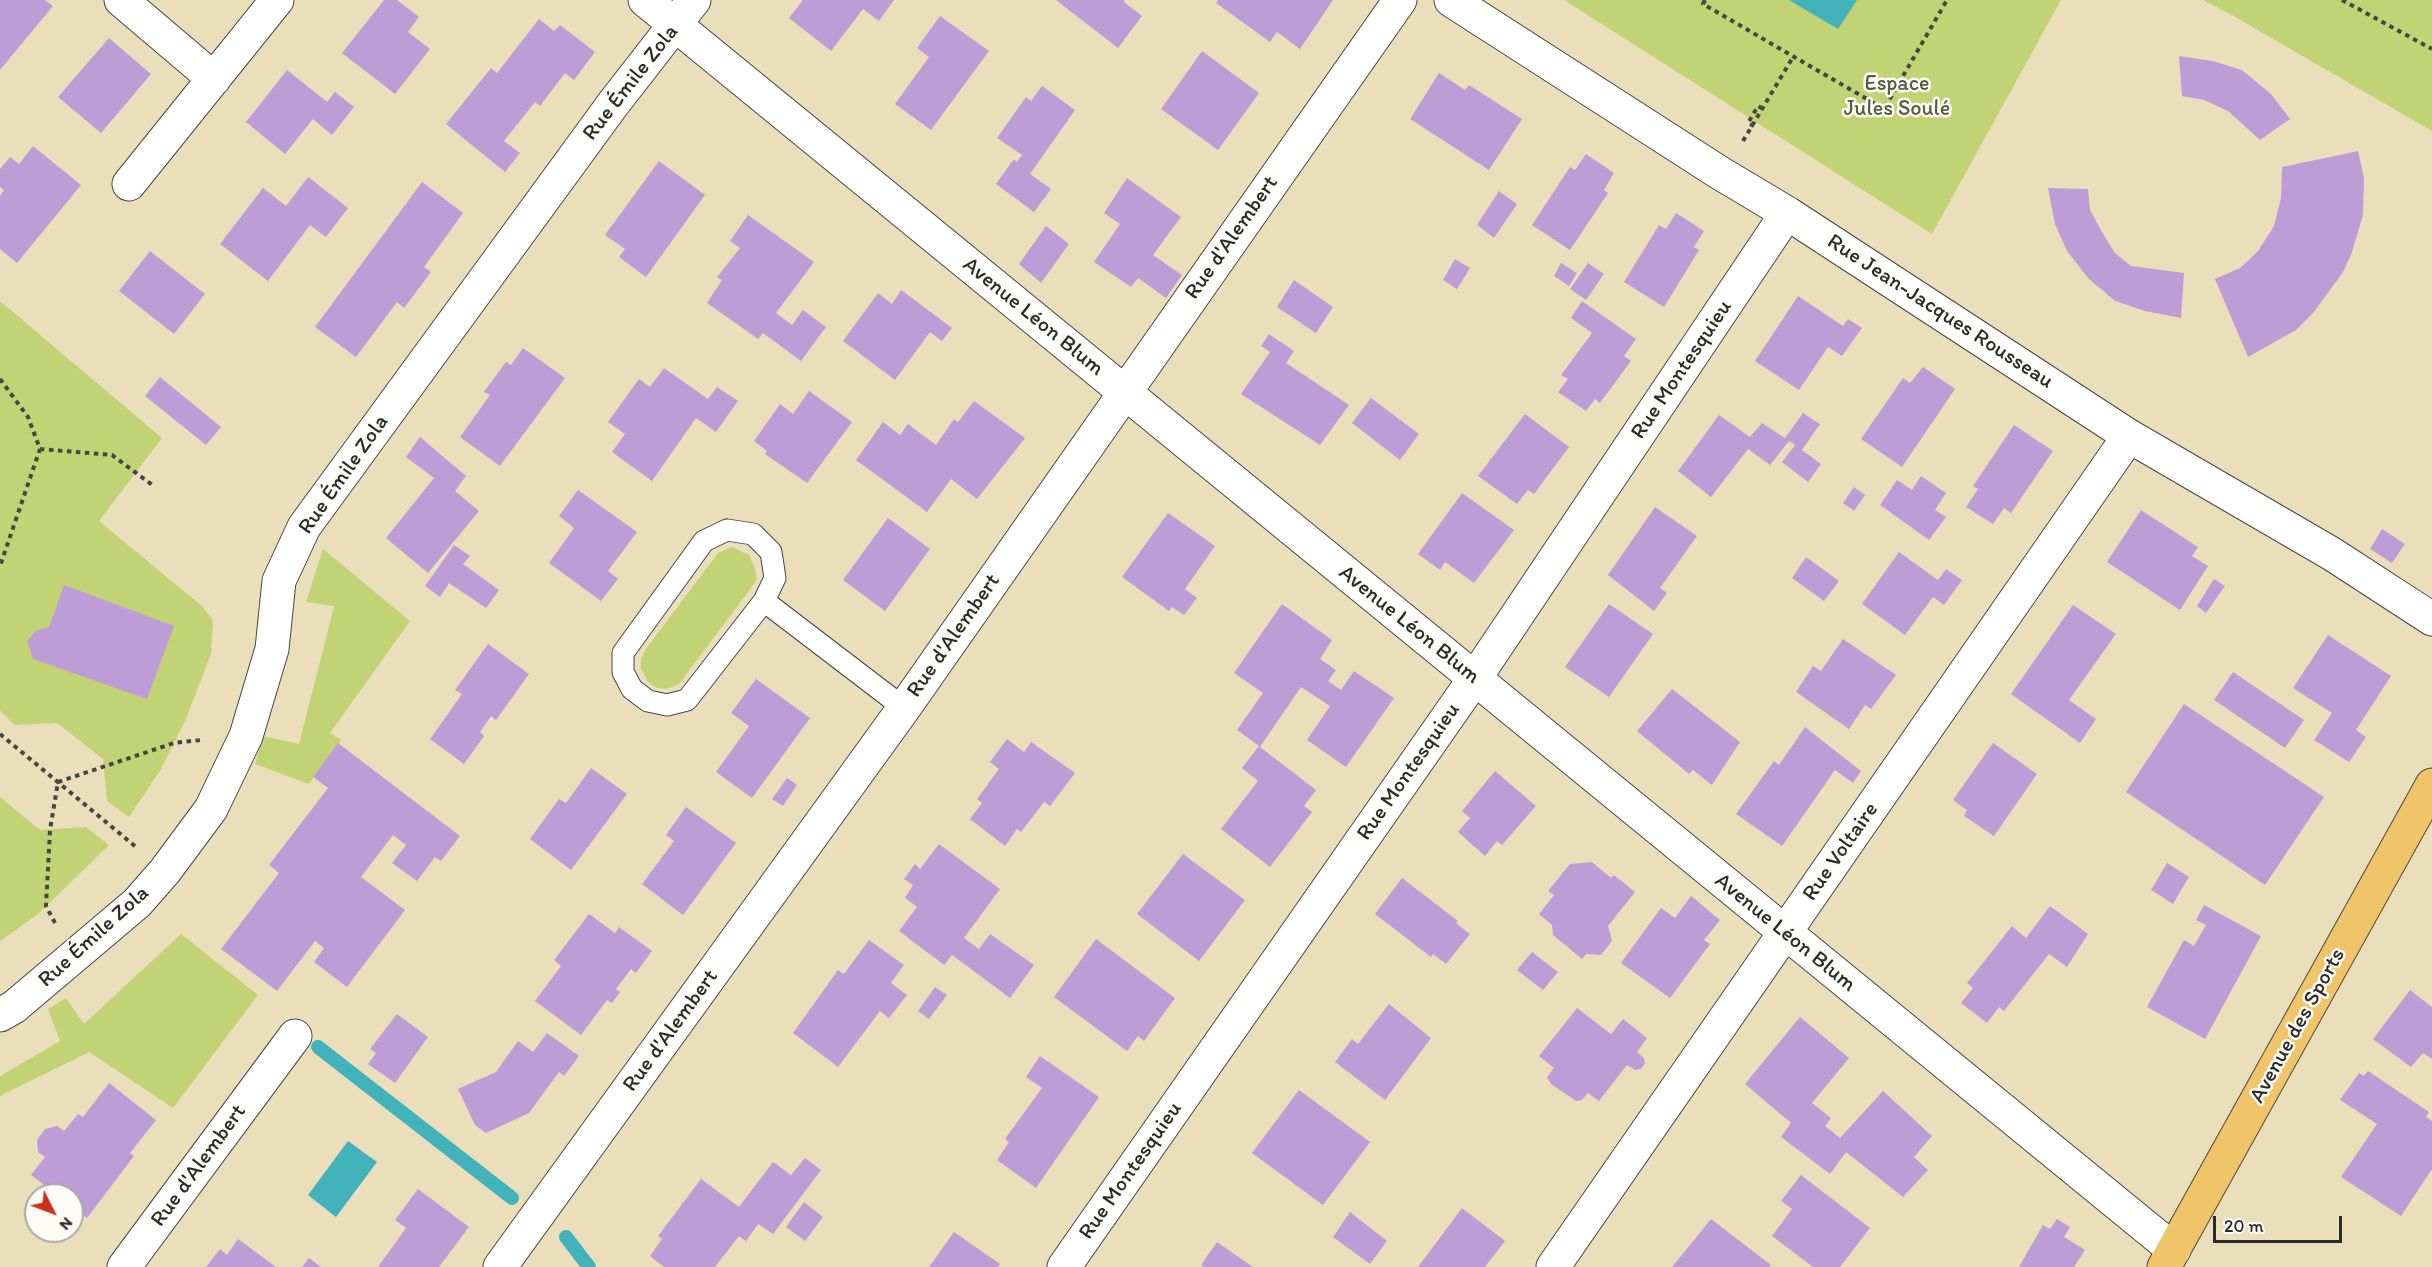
<!DOCTYPE html>
<html>
<head>
<meta charset="utf-8">
<style>
  body { margin:0 }
  #map { position:relative; width:2432px; height:1267px; overflow:hidden; background:#ebdfbb; font-family:Itim,sans-serif }
  canvas { display:block }
  .north { position:absolute; left:24px; top:1183px; width:60px; height:60px; box-sizing:border-box; background:#fdfcf7; border:2px solid #a9a8a5; border-radius:50%; rotate:132deg; font-size:16px; font-weight:700; line-height:24px; text-align:center; color:#2b2b2b }
  .north::after { content:''; display:block; margin:auto; width:21px; height:27px; background:#c8321e; clip-path:polygon(50% 0,100% 100%,50% 72%,0 100%) }
  .scale { position:absolute; left:2213px; top:1216px; width:129px; height:27px; box-sizing:border-box; border:3px solid #2b2b2b; border-top:0; padding-left:8px; font-size:18px; line-height:21px; white-space:nowrap; color:#2b2b2b; -webkit-text-stroke:4px #fdfcf7; paint-order:stroke }
</style>
</head>
<body>
<div id="map">
<canvas width="2432" height="1267"></canvas>
<div class="north">N</div>
<div class="scale">20 m</div>
</div>
<script>
const ctx = document.querySelector('canvas').getContext('2d');
ctx.lineJoin = 'round';
function fill(path, color) {
  ctx.fillStyle = color;
  ctx.fill(path, 'evenodd');
}
function shape(rows) {
  const path = new Path2D();
  for (const r of rows) {
    path.moveTo(r[0], r[1]);
    for (let i = 2; i < r.length; i += 2) path.lineTo(r[i], r[i + 1]);
  }
  return path;
}
function strokePath(path, color, width, dash) {
  ctx.strokeStyle = color;
  ctx.lineWidth = width;
  ctx.lineCap = dash ? 'butt' : 'round';
  ctx.setLineDash(dash || []);
  ctx.stroke(path);
}
function label(font, color, halo, rows, align = 'center') {
  ctx.font = font + ' Itim,sans-serif';
  ctx.lineWidth = 5;
  ctx.setLineDash([]);
  ctx.textBaseline = 'middle';
  ctx.strokeStyle = halo;
  ctx.fillStyle = color;
  for (const [text, x, y, turn = 0] of rows) {
    ctx.save();
    ctx.translate(x, y);
    ctx.rotate((+turn || 0) * Math.PI / 180);
    ctx.textAlign = isNaN(turn) ? turn : align;
    if (halo) ctx.strokeText(text, 0, 0);
    ctx.fillText(text, 0, 0);
    ctx.restore();
  }
}
const green = shape([
  [1564,0,2061,0,1932,234],
  [2203,0,2432,0,2432,131,2230,14],
  [0,301,162,438,99,521,203,607,213,621,211,654,186,719,161,769,129,817,107,801,103,759,57,723,15,725,0,711],
  [732,547,749,555,755,568,757,580,679,684,667,689,657,688,648,682,641,669,641,658,646,649,718,553],
  [323,549,410,621,330,733,341,740,309,784,255,764,263,736,299,744,334,606,306,602],
  [0,797,40,830,86,827,109,845,37,915,0,941],
  [181,934,258,995,173,1108,89,1052,0,1096,0,1076,60,1041,48,1009,66,998,84,1024]
]);
const water = shape([
  [1789,0,1857,0,1838,29],
  [348,1141,377,1162,336,1217,308,1195]
]);
const stream = shape([
  [318,1047,512,1198],
  [566,1237,589,1267]
]);
const building = shape([
  [0,0,45,0,53,6,0,70],
  [384,0,397,0,419,17,408,32,430,49,395,94,342,53],
  [803,0,894,0,879,21,863,9,831,51,789,18],
  [1056,0,1125,0,1124,2,1142,16,1118,48],
  [1218,0,1333,0,1300,49,1277,32,1270,42,1216,3],
  [940,16,989,51,931,130,895,104,929,57,917,48],
  [539,19,554,31,560,25,595,52,574,80,565,73,540,106,535,102,504,141,520,153,505,172,446,124,491,68,497,73],
  [109,38,151,74,101,133,58,97],
  [1202,51,1259,93,1218,150,1161,109],
  [2179,56,2213,61,2242,70,2271,94,2290,119,2260,140,2228,111,2204,100,2182,96],
  [287,70,327,102,335,92,354,107,332,135,313,119,285,154,246,122],
  [1439,73,1465,90,1469,85,1522,119,1489,170,1410,119],
  [1042,86,1075,110,1030,174,1051,189,1034,212,996,184,1014,159,1017,162,1022,155,997,138,1026,97,1031,101],
  [33,146,81,185,17,263,0,249,0,196,4,190,0,187,0,169,10,157,19,164],
  [2358,151,2364,178,2363,215,2351,255,2343,272,2314,312,2296,330,2248,357,2215,279,2240,268,2258,251,2274,226,2281,198,2282,167],
  [1586,154,1614,173,1604,190,1608,193,1570,250,1532,225,1570,167,1575,170],
  [659,161,705,195,646,277,619,257,625,249,605,235],
  [308,177,348,208,326,237,310,225,268,281,220,244,263,188,286,206],
  [1127,178,1181,217,1153,255,1182,275,1166,298,1138,278,1131,287,1094,262,1120,224,1104,213],
  [422,182,463,213,424,267,431,272,404,308,397,302,356,357,315,327],
  [2048,188,2088,189,2090,210,2102,232,2115,253,2131,266,2184,273,2181,318,2145,311,2115,301,2088,278,2067,251,2055,224],
  [1499,191,1517,204,1494,238,1477,225],
  [1676,213,1704,231,1694,247,1699,250,1664,307,1624,282,1659,225,1666,229],
  [748,215,814,262,776,313,792,325,803,310,826,327,801,361,763,333,758,339,707,303,722,280,717,277,740,248,730,241],
  [1046,226,1069,244,1041,283,1019,264],
  [150,251,205,294,174,334,119,291],
  [1455,259,1470,268,1457,289,1443,280],
  [1561,263,1577,273,1569,286,1554,276],
  [1588,263,1604,274,1586,300,1570,289],
  [1294,280,1333,307,1316,333,1277,307],
  [901,290,952,328,942,341,930,332,895,380,843,341,878,293,892,304],
  [1798,296,1843,326,1848,319,1862,328,1842,356,1828,347,1799,390,1755,361],
  [1582,301,1636,339,1624,356,1631,361,1600,403,1595,399,1586,411,1558,392,1568,379,1561,375,1592,333,1571,318],
  [1269,334,1294,351,1286,363,1349,405,1320,445,1241,394,1270,352,1261,346],
  [523,348,565,378,500,466,460,437,490,395,484,392,506,362,511,365],
  [1923,367,1955,389,1902,467,1861,439,1903,378,1910,383],
  [664,368,708,399,717,387,738,401,716,432,696,418,652,481,612,452,625,434,608,422,639,379,650,387],
  [160,377,221,427,206,445,145,396],
  [809,391,852,422,807,483,765,454,767,451,754,441,780,404,793,414],
  [1371,398,1419,434,1400,460,1352,423],
  [974,401,1025,438,977,499,951,479,927,512,856,460,883,422,900,435,908,424,936,445,954,419,958,422],
  [1803,413,1820,424,1802,450,1821,464,1808,482,1782,462,1795,445,1789,441,1770,465,1748,449,1711,497,1678,471,1719,415,1750,437,1762,423,1785,438],
  [1525,414,1569,447,1534,494,1528,490,1517,504,1478,476],
  [2014,425,2053,451,2011,513,2004,508,1993,524,1966,507,1978,489,1973,486],
  [420,437,466,476,455,491,479,511,428,573,386,538,434,478,406,457],
  [1921,476,1946,493,1935,510,1946,517,1929,540,1880,505,1897,480,1912,490],
  [1854,487,1865,495,1854,511,1843,503],
  [578,490,637,532,608,571,618,579,601,601,549,563,574,528,559,516],
  [1462,493,1514,530,1474,583,1445,562,1440,570,1418,554],
  [1655,507,1697,536,1660,588,1667,593,1654,611,1608,575],
  [2141,510,2198,547,2192,556,2208,566,2180,610,2107,562],
  [1168,513,1215,546,1185,589,1197,598,1184,615,1172,607,1169,611,1122,577],
  [888,518,930,549,885,611,843,580],
  [2382,529,2405,544,2392,563,2370,549],
  [454,545,470,556,463,564,499,590,486,608,449,583,440,597,425,586],
  [1899,552,1938,580,1946,569,1962,580,1944,605,1933,597,1905,635,1862,604],
  [1806,557,1839,581,1824,601,1792,578],
  [2214,579,2225,586,2206,613,2197,606],
  [64,585,174,626,147,699,33,659,27,641,36,631,49,627],
  [1282,604,1332,640,1320,659,1336,670,1328,681,1341,690,1354,671,1394,698,1346,767,1307,740,1330,706,1301,687,1260,747,1316,790,1304,806,1312,812,1270,867,1221,829,1258,781,1242,768,1259,746,1237,730,1263,693,1234,673],
  [1609,604,1653,634,1609,697,1565,667],
  [2073,605,2116,634,2069,700,2096,719,2080,743,2011,694],
  [2328,635,2391,676,2356,730,2366,737,2349,762,2314,740,2332,713,2293,688],
  [1843,639,1896,675,1871,709,1865,705,1849,729,1796,692,1813,666,1821,671],
  [488,644,529,674,496,720,491,716,480,732,484,736,464,764,430,739,462,694,455,690],
  [2233,672,2304,720,2285,748,2214,700],
  [756,679,810,718,752,798,716,772,749,726,731,713],
  [1672,689,1740,742,1712,785,1693,770,1689,774,1637,731],
  [2184,704,2324,797,2265,885,2126,792],
  [1805,727,1861,771,1853,783,1835,770,1782,846,1736,814,1774,761,1779,765],
  [1007,739,1024,752,1031,742,1075,773,1050,806,1044,802,1021,832,1017,829,1005,846,970,819,982,803,977,799,999,769,990,762],
  [338,743,460,836,441,861,435,857,417,881,392,863,406,845,393,835,361,877,405,910,347,987,314,962,324,948,315,941,277,991,221,949,279,873,269,865,328,788,313,777],
  [1993,743,2037,774,1994,836,1964,816,1967,810,1953,800],
  [591,768,627,794,571,870,530,839,559,799,566,803],
  [1495,771,1536,806,1502,845,1497,841,1485,856,1458,832,1470,818,1462,811],
  [787,778,797,785,783,806,772,799],
  [686,807,736,843,683,915,642,884,674,841,666,835],
  [939,844,1000,889,964,938,979,949,990,934,1034,965,1010,998,952,955,944,965,899,931,917,907,905,898,913,885,904,879,915,864,920,869],
  [1183,854,1245,900,1199,961,1137,914],
  [1592,862,1611,878,1614,875,1635,892,1608,926,1612,941,1601,955,1586,954,1582,959,1553,935,1552,925,1539,914,1554,895,1548,891,1570,864],
  [2167,863,2189,877,2173,904,2151,890],
  [1402,878,1458,921,1456,923,1470,934,1446,964,1433,954,1431,957,1375,914],
  [1691,896,1720,920,1704,940,1710,944,1670,998,1621,963,1661,908,1675,918],
  [2204,905,2261,936,2205,1039,2147,1007,2184,940,2194,946,2206,925,2196,920],
  [2050,906,2088,934,2067,967,2049,954,2004,1011,1999,1007,1987,1023,1961,1003,1973,988,1967,983,2012,926,2026,938],
  [589,914,615,933,619,927,652,951,636,973,631,969,616,989,620,992,612,1003,607,1000,581,1035,535,1001,561,966,554,960],
  [1096,939,1175,998,1144,1041,1138,1036,1127,1051,1054,997],
  [869,940,904,965,891,983,907,995,889,1018,880,1011,838,1067,793,1033,838,970,844,974],
  [1532,952,1558,972,1543,990,1517,970],
  [935,987,947,995,929,1019,918,1011],
  [2410,990,2432,1007,2432,1059,2423,1053,2411,1067,2373,1039],
  [1389,1004,1431,1038,1385,1100,1335,1062,1352,1039,1358,1044],
  [1577,1008,1611,1034,1623,1019,1647,1038,1637,1052,1644,1058,1645,1063,1641,1069,1635,1070,1627,1065,1599,1101,1588,1093,1582,1100,1576,1101,1551,1084,1547,1077,1554,1068,1539,1056],
  [397,1014,428,1037,395,1083,368,1064,376,1053,370,1049],
  [1800,1017,1849,1058,1812,1103,1831,1118,1825,1126,1840,1138,1883,1091,1932,1136,1914,1157,1928,1170,1903,1197,1846,1152,1830,1174,1781,1137,1791,1123,1745,1084],
  [547,1033,579,1056,564,1076,559,1072,529,1113,486,1133,475,1125,458,1089,496,1072,518,1041,533,1052],
  [1040,1056,1099,1097,1036,1188,997,1160,1009,1142,1005,1139,1042,1088,1026,1077],
  [2368,1071,2429,1112,2426,1117,2432,1121,2432,1169,2401,1216,2341,1177,2377,1124,2340,1100,2359,1073,2364,1076],
  [109,1083,156,1120,130,1153,134,1156,87,1218,72,1207,72,1195,51,1195,47,1187,31,1175,45,1157,38,1152,37,1140,45,1129,57,1126,64,1131,78,1114,83,1117],
  [1299,1090,1370,1142,1323,1205,1252,1153],
  [805,1158,821,1170,773,1234,758,1224,746,1241,739,1236,715,1267,664,1267,650,1256,662,1239,658,1236,701,1179,739,1207,773,1162,791,1175],
  [1801,1175,1870,1228,1840,1267,1813,1267,1772,1236,1792,1209,1781,1201],
  [418,1189,469,1227,439,1267,378,1267,406,1228,395,1220],
  [804,1202,823,1217,805,1241,786,1227],
  [1462,1208,1505,1241,1485,1267,1418,1267],
  [1350,1212,1387,1241,1370,1264,1333,1237],
  [1711,1219,1771,1265,1769,1267,1672,1267],
  [2057,1219,2070,1227,2064,1237,2085,1250,2074,1267,2019,1267,2043,1225,2050,1229],
  [954,1232,1000,1264,998,1267,929,1267],
  [238,1239,276,1267,206,1267,220,1249,227,1255],
  [1217,1242,1253,1267,1204,1267,1201,1265],
  [309,1258,321,1267,302,1267]
]);
const path = shape([
  [1705,0,1703,4,1884,109,1947,0],
  [2342,0,2432,49],
  [1754,126,1748,123,1758,106,1763,109],
  [1743,141,1793,57],
  [0,379,28,417,40,449,0,566],
  [40,449,112,455,155,487],
  [0,734,136,847],
  [55,923,46,906,50,830,58,782,174,743,201,740]
]);
const lane = shape([
  [727,530,753,534,771,552,775,578,764,601,687,700,667,705,648,701,632,689,623,672,623,653,704,541,727,530],
  [764,601,904,708]
]);
const street = shape([
  [121,0,214,79],
  [645,0,2174,1250],
  [1451,0,1720,173,1787,213,2129,436,2332,554,2432,619],
  [129,184,277,0],
  [0,1015,14,1007,137,903,165,871,211,809,246,736,272,649,279,581,304,527,613,104,694,0],
  [124,1267,295,1036],
  [500,1267,904,708,1400,0],
  [1064,1267,1475,678,1787,213],
  [1553,1267,2129,436]
]);
const primary = shape([
  [2164,1267,2432,785]
]);
const streetNames = [
  ["Rue Émile Zola",631,83,-52],
  ["Rue d'Alembert",1232,238,-55],
  ["Rue Jean-Jacques Rousseau",1940,312,33],
  ["Avenue Léon Blum",1033,317,39],
  ["Rue Montesquieu",1682,370,-56],
  ["Rue Émile Zola",344,475,-55],
  ["Avenue Léon Blum",1409,625,39],
  ["Rue d'Alembert",954,636,-55],
  ["Rue Montesquieu",1409,772,-55],
  ["Rue Voltaire",1841,852,-55],
  ["Avenue Léon Blum",1785,933,39],
  ["Rue Émile Zola",94,937,-42],
  ["Avenue des Sports",2298,1026,-61],
  ["Rue d'Alembert",671,1031,-54],
  ["Rue d'Alembert",199,1166,-54],
  ["Rue Montesquieu",1131,1171,-55]
];
const parkNames = [
  ["Espace",1897,84],
  ["Jules Soulé",1897,109]
];
fill(green, '#c2d376');
fill(water, '#42b2bb');
strokePath(stream, '#42b2bb', 14);
fill(building, '#be9dd6');
strokePath(lane, '#484641', 23);
strokePath(street, '#484641', 35);
strokePath(primary, '#484641', 35);
strokePath(path, '#484641', 4, [4.5, 4.5]);
strokePath(lane, '#fff', 21);
strokePath(street, '#fff', 33);
strokePath(primary, '#f0c469', 33);
label('22px', '#2b2b2b', '#fdfcf7', streetNames);
label('22px', '#585d42', '#fdfcf7', parkNames);
</script>
</body>
</html>
